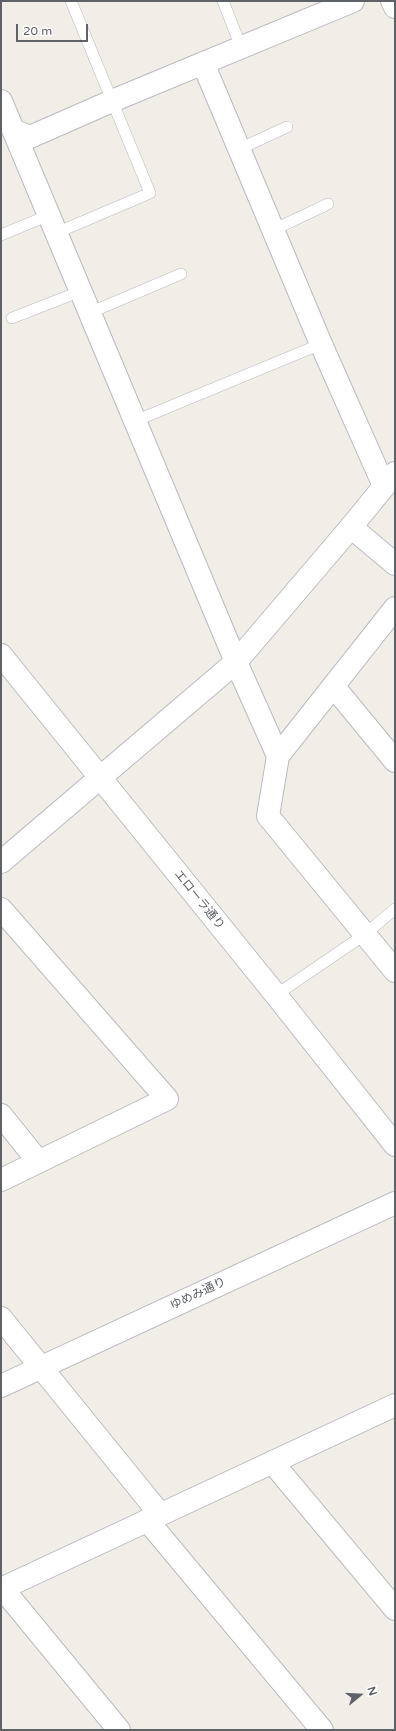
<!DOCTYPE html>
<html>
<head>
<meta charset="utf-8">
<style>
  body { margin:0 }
  #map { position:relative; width:396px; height:1731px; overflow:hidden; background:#f0eee6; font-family:"Varela Round",sans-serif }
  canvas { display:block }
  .frame { position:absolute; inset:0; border:2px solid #5e6166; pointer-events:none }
  .north { position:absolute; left:340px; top:1675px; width:40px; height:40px; -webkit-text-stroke:3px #fff; paint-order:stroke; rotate:72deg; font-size:11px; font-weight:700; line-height:16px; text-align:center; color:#5e6166 }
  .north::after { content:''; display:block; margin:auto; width:14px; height:18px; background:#5e6166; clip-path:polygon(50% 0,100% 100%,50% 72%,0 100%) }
  .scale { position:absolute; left:16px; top:24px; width:72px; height:18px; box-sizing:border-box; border:2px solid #5e6166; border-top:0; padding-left:5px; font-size:12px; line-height:14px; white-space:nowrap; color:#5e6166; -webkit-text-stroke:3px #fff; paint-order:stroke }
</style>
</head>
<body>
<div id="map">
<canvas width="396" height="1731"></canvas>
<div class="frame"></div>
<div class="north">N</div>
<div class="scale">20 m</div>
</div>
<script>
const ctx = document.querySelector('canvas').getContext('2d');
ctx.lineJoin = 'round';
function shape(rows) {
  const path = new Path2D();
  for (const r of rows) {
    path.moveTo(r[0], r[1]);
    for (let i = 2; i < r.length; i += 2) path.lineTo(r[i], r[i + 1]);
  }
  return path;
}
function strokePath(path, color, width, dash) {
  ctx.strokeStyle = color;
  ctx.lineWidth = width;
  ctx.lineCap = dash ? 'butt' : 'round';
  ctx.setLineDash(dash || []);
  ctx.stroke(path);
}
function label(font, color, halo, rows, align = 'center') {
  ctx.font = font + ' "Varela Round","Noto Sans JP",sans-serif';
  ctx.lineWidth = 3.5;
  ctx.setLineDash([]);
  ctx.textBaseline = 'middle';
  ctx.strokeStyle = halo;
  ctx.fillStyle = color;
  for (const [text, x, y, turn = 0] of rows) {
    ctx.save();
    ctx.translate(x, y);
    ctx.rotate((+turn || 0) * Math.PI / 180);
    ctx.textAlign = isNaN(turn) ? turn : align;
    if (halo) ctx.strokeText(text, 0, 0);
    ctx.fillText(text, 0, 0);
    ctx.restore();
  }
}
const lane = shape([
  [223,1,241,47],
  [239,149,287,127],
  [273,230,328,204],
  [56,233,150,193,71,1],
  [1,235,49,215],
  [89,313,181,274],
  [12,318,81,291],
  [135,421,321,344],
  [276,995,364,935,395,909]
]);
const street = shape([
  [392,1,395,7],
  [203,63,321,344,384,486],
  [1,101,236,662,278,756],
  [13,130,30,137,112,101,353,1],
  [351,527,395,564],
  [395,608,278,756,268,816,395,971],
  [334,687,395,761],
  [1,909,167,1099,1,1180],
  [1,1115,38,1161],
  [1,1318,160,1514],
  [272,1462,395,1609],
  [147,1520,322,1730],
  [2,1588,119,1730],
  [1,1589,395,1405]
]);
const secondary = shape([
  [1,655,276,995,395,1145],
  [1,862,236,662,351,527,395,473],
  [1,1386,395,1203]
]);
const streetNames = [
  ["エローラ通り",199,900,51],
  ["ゆめみ通り",198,1294,-25]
];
strokePath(lane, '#b9bbc0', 12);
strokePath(street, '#b9bbc0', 24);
strokePath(secondary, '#babcc2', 24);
strokePath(lane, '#fff', 11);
strokePath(street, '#fff', 22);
strokePath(secondary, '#fff', 22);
label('12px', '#5e6166', '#fff', streetNames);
</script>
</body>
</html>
